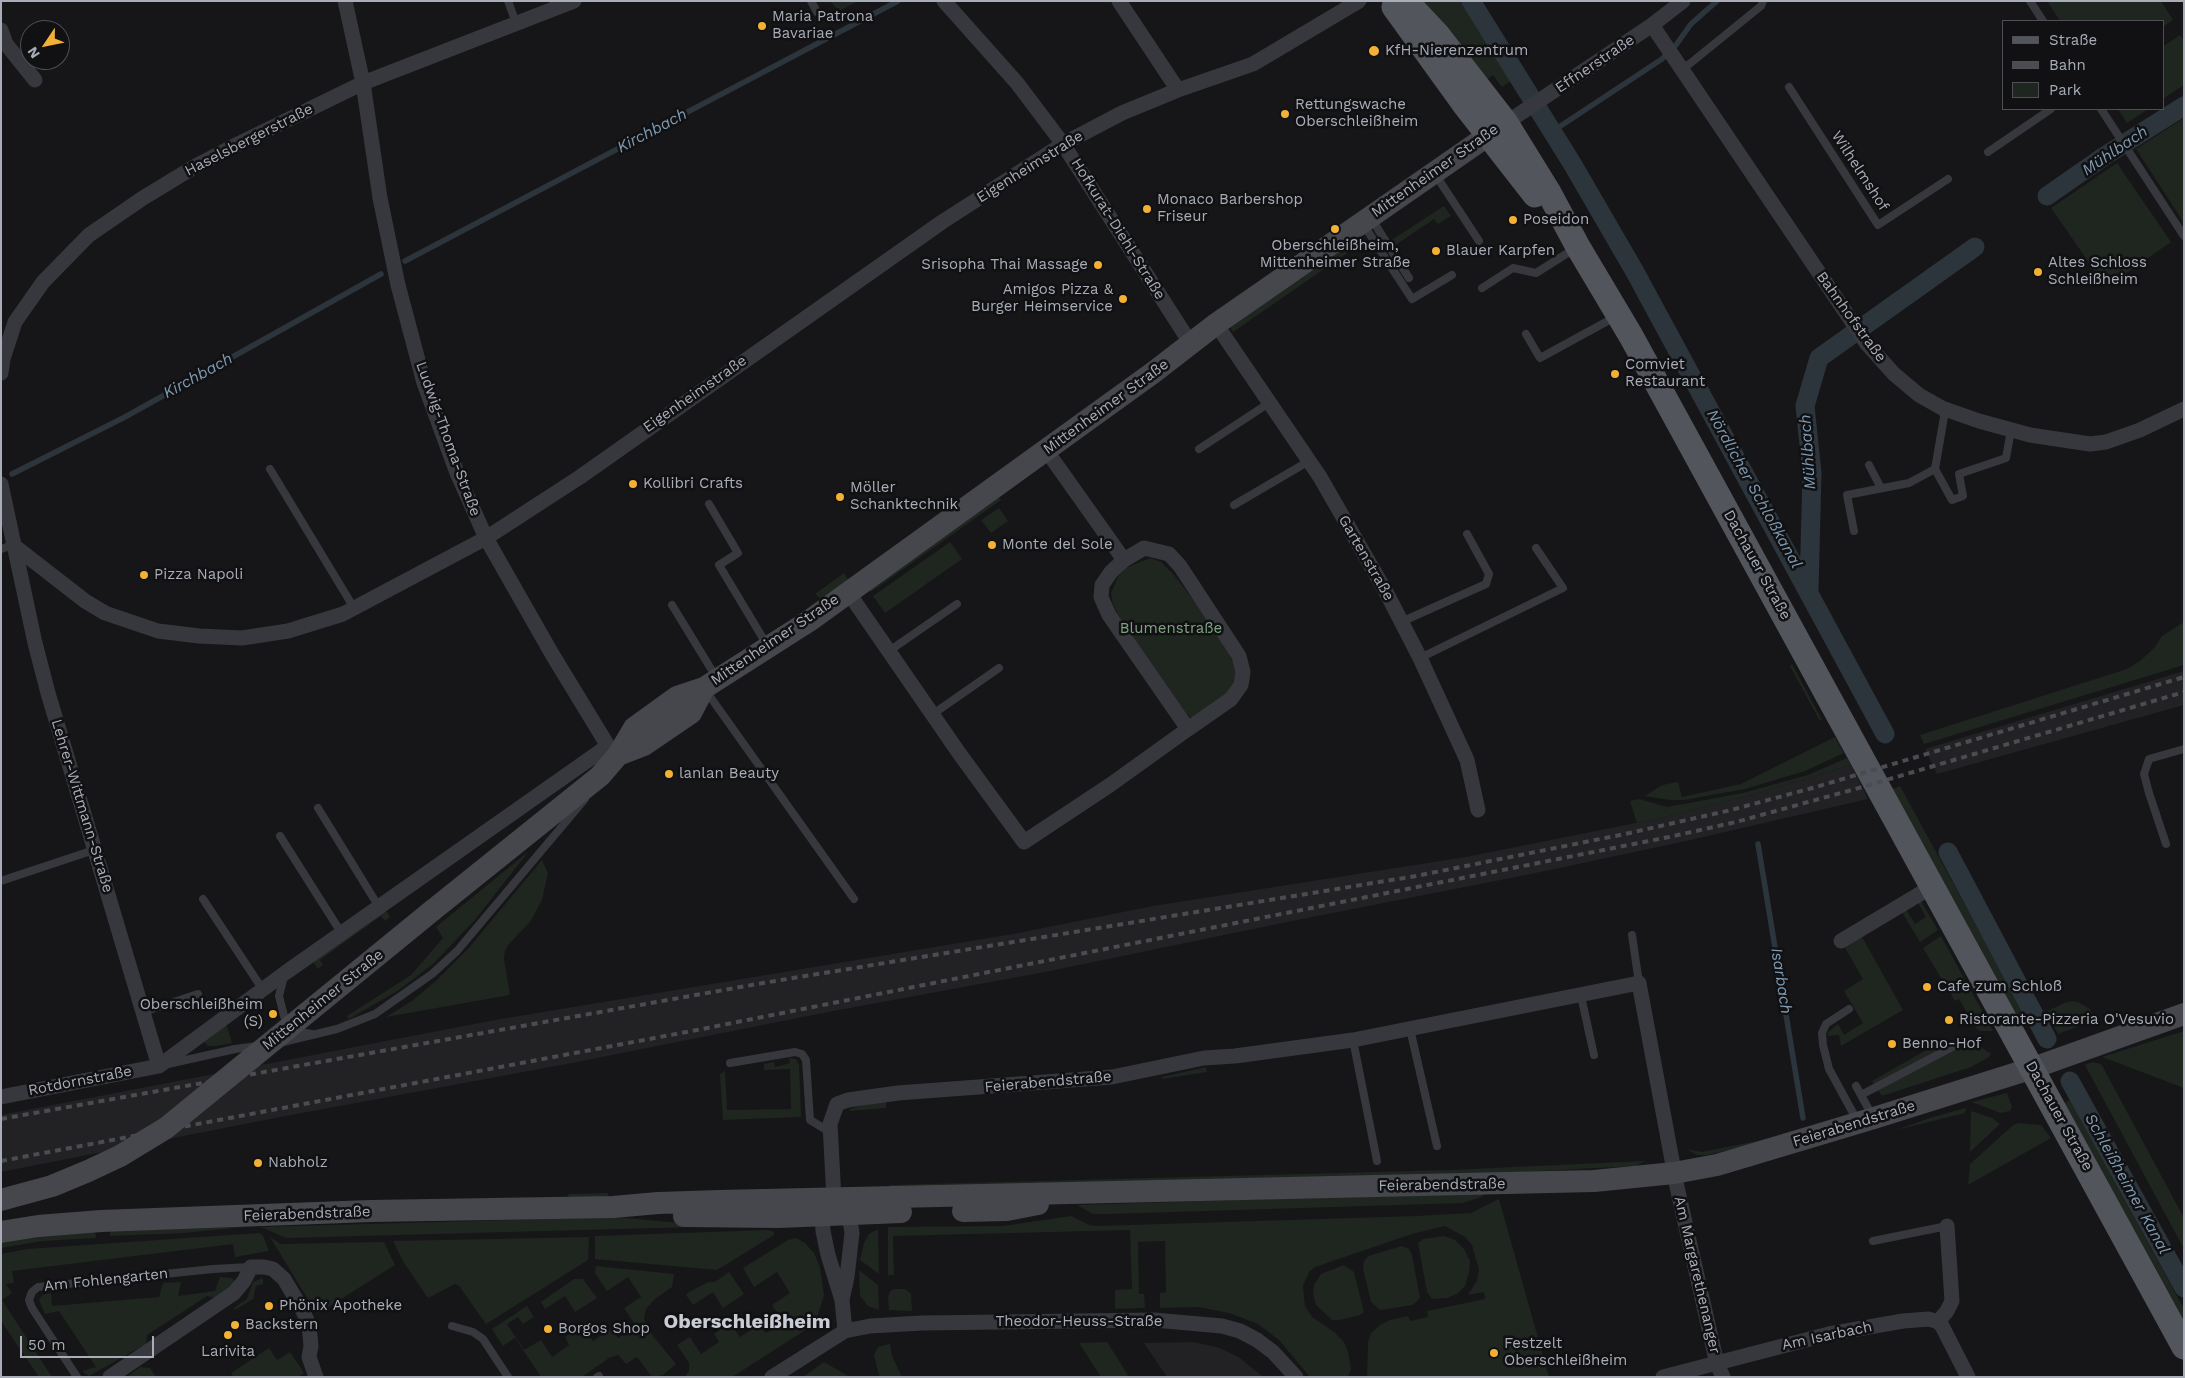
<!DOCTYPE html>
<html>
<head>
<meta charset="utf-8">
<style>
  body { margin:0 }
  #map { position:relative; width:2185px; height:1378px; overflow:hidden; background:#161618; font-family:"Work Sans",sans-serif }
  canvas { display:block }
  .frame { position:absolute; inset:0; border:2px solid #a8adb8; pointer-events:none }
  .legend { position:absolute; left:2002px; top:20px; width:162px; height:90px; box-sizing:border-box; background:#111113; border:1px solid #4d4f55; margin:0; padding:6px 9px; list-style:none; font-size:15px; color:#a8adb8 }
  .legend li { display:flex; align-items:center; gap:10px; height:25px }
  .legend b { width:25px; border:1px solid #4d4f55 }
  .north { position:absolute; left:20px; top:20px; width:50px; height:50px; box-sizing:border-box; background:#111113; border:1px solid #4d4f55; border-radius:50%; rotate:236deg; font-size:14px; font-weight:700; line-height:20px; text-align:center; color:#a8adb8 }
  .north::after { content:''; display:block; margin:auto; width:18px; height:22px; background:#f2b134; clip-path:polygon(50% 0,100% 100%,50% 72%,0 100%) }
  .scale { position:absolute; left:20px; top:1336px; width:134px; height:22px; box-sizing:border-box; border:2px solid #a8adb8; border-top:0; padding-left:6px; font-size:15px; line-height:18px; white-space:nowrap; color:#a8adb8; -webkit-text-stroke:4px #111113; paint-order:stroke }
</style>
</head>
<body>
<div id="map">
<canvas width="2185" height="1378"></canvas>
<div class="frame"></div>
<ul class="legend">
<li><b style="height:6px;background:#53555c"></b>Straße</li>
<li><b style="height:6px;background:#4a4c52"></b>Bahn</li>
<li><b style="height:14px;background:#1e261f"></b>Park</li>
</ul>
<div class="north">N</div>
<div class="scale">50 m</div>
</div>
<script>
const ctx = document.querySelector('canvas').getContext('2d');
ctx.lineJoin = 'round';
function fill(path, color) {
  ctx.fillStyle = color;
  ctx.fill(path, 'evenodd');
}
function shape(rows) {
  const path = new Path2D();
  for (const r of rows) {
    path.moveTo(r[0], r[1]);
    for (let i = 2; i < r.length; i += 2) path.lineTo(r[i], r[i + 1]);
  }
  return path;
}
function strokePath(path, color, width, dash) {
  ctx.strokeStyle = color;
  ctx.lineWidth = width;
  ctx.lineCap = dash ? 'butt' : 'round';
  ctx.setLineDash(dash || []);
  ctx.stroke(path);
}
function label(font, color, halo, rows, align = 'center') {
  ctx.font = font + ' "Work Sans",sans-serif';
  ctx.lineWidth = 5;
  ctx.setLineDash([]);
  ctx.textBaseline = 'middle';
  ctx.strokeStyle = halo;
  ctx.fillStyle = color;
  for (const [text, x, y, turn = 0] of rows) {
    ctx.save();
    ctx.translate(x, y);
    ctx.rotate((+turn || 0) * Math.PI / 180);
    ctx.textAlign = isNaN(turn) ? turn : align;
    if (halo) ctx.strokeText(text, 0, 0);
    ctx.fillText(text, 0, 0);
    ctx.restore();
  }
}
const built = shape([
  [2184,671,2184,705,1937,774,1925,749],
  [1851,765,1868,799,1686,841,1531,874,1292,921,1045,972,828,1012,572,1063,275,1118,1,1172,1,1115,495,1020,1013,934,1153,906,1466,857,1661,818,1758,793],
  [1194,1342,1220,1348,1240,1358,1263,1377,1167,1377,1144,1343]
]);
const green = shape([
  [830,1,858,1,839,11],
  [1417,1,1469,1,1516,77,1502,87,1493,75,1483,82],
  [2047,1,2161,1,2173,20,2164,26,2164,21,2060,21],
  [2180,35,2184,41,2184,85,2164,98,2164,46],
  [2118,109,2148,109,2127,123],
  [2184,118,2184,223,2136,149],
  [2117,163,2171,242,2106,287,2051,208],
  [1444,206,1451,216,1438,224,1434,219,1394,246,1390,241],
  [1352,242,1356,247,1233,332,1230,327],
  [999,497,1001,500,871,592,869,589],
  [999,508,1008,521,991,533,981,520],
  [950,542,962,559,885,613,873,596],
  [1150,558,1161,562,1174,575,1205,615,1236,666,1237,675,1234,685,1225,697,1195,717,1190,717,1186,713,1121,620,1113,604,1111,593,1118,577,1126,568],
  [844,573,849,581,821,599,815,594],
  [2184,622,2184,665,1924,744,1920,735,2127,669,2140,661,2155,647,2162,636],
  [1792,664,1822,720,1820,721,1790,666],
  [1835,737,1844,753,1805,771,1778,779,1745,789,1684,800,1670,800,1645,796,1662,785,1678,782,1682,797,1741,784],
  [1847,758,1851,765,1758,793,1661,818,1637,823,1630,801,1639,799,1667,807,1743,793,1808,775],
  [1900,786,2024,1013,2016,1018,1891,790],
  [529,851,474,921,433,964,399,990,349,1019,347,1016,411,975,443,938,436,927],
  [542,860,548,873,542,900,530,922,508,945,505,951,504,959,510,995,386,1017,412,1001,439,978,467,950],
  [1921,901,1938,930,1920,942,1902,912,1906,909,1915,924,1926,917,1918,903],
  [385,909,390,917,385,921,381,916,320,960,323,965,318,969,312,960],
  [1861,935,1903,1010,1841,1046,1839,1035,1828,1036,1828,1032,1838,1024,1844,1035,1863,1023,1844,991,1863,979,1844,946],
  [1941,936,1993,1031,1980,1031,1976,1028,1959,999,1955,1001,1923,948],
  [2072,1001,2078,1002,2090,1009,2095,1018,2093,1021,2058,1034,2046,1012,2064,1003],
  [226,1023,232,1043,217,1046,208,1046,205,1043,205,1039],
  [2184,1031,2184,1088,2102,1057],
  [1964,1035,1991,1054,1989,1057,1971,1067,1882,1096,1872,1081,1944,1040,1947,1045],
  [789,1058,796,1059,799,1065,801,1117,723,1120,720,1074,725,1071,727,1110,791,1109,790,1069,764,1070,764,1064,774,1062,775,1067,790,1063],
  [2092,1062,2101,1064,2105,1071,2184,1218,2184,1249,2085,1065],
  [1206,1067,1207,1072,1162,1079,1162,1077],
  [2007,1093,2012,1107,2010,1111,2005,1112,2001,1113,1971,1102],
  [2070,1100,2184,1309,2184,1325,2064,1103],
  [886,1101,886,1108,850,1111,850,1109,864,1105],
  [1966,1108,1965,1113,1896,1130,1933,1117],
  [1971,1111,1992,1118,2000,1124,1970,1152],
  [2018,1123,2041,1125,2051,1138,1968,1185,1970,1164,2012,1126],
  [1767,1139,1775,1139,1707,1155,1697,1155,1686,1149,1702,1152],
  [1645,1161,1635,1166,1503,1173,890,1191,890,1185,1450,1170],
  [1487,1192,1481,1197,1463,1203,1107,1214,1093,1214,1077,1205],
  [608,1193,609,1199,569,1200,568,1194],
  [1499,1199,1549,1377,1367,1377,1368,1342,1371,1333,1380,1325,1390,1320,1408,1316,1410,1321,1428,1317,1427,1311,1485,1299,1484,1292,1468,1295,1477,1281,1479,1270,1472,1245,1465,1237,1445,1226,1412,1234,1315,1267,1309,1272,1303,1286,1305,1306,1312,1317,1334,1332,1344,1342,1348,1352,1351,1369,1348,1377,1310,1377,1279,1340,1258,1324,1229,1313,1198,1307,1160,1308,1160,1293,1166,1292,1165,1241,1138,1242,1139,1294,1144,1294,1145,1308,1115,1309,1115,1290,1132,1289,1130,1230,893,1236,894,1275,888,1275,888,1227,1003,1226,1071,1216,1089,1225,1098,1226,1416,1216,1471,1213],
  [614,1217,681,1223,768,1225,286,1238,261,1227],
  [245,1227,184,1233,110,1236,110,1231],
  [878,1229,879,1274,860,1260,864,1243,869,1234],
  [768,1230,774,1232,774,1235,717,1270,595,1259,595,1236],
  [95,1231,96,1238,42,1241,1,1248,1,1242,47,1235],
  [260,1233,263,1236,269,1251,235,1257,233,1244,12,1271,14,1283,6,1284,12,1293,2,1300,52,1377,39,1377,1,1321,1,1254,27,1249],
  [1444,1236,1455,1240,1464,1249,1470,1261,1469,1272,1465,1286,1457,1294,1447,1298,1432,1299,1427,1292,1418,1243,1423,1239],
  [270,1237,281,1244,384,1242,395,1265,317,1314],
  [589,1237,588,1260,486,1324,459,1286,455,1284,428,1298,404,1263,393,1241],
  [796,1238,805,1243,814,1253,820,1267,824,1295,818,1315,807,1329,732,1377,685,1377,689,1371,689,1363,677,1345,690,1337,701,1354,719,1342,714,1334,730,1323,740,1337,760,1324,766,1333,783,1322,772,1305,790,1293,777,1272,754,1287,743,1268,788,1240],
  [1402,1246,1409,1249,1412,1255,1420,1298,1413,1305,1380,1310,1371,1302,1363,1269,1364,1261,1368,1256],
  [1344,1265,1354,1272,1364,1312,1360,1315,1339,1320,1332,1320,1316,1305,1313,1294,1314,1285,1321,1274],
  [596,1266,674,1274,672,1287,655,1299,646,1309,644,1319,653,1336,676,1364,663,1375,652,1377,637,1357,626,1364,618,1355,609,1358,582,1377,541,1377,515,1338,503,1346,492,1329,527,1306,534,1317,523,1324,518,1317,507,1324,524,1350,541,1340,552,1357,569,1345,565,1337,582,1326,593,1341,611,1329,618,1338,636,1326,624,1308,641,1297,628,1277,607,1291,595,1273],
  [859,1270,878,1285,879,1310,868,1306,860,1296],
  [729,1272,744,1294,723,1308,713,1292,693,1305,686,1295,689,1292,708,1282,715,1282],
  [220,1277,231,1278,234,1280,233,1285,217,1298,207,1296,147,1335,146,1344,89,1376,82,1371,96,1367,59,1311,45,1314,39,1300,42,1295,51,1293,52,1306,159,1297,163,1283,181,1282,178,1296,215,1291],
  [263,1278,263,1284,256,1286,253,1299,235,1310,234,1308,247,1299,253,1282],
  [574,1279,583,1279,597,1298,575,1312,565,1296,545,1309,541,1302],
  [895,1289,905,1289,911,1294,912,1311,889,1310,888,1296,891,1290],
  [1107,1342,1128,1375,1125,1377,1101,1377,1079,1343],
  [890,1344,892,1356,902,1377,880,1377,877,1368,874,1355,878,1347],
  [269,1348,277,1360,290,1352,304,1373,298,1377,233,1377,231,1373],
  [824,1362,850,1377,803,1377],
  [140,1367,150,1368,156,1377,127,1377]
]);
const stream = shape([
  [1473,4,1473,1],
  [1553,131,1662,59,1676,45,1691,24,1717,1],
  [405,261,898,1],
  [12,474,125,417,381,274],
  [1758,844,1803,1118]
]);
const canal = shape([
  [1471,1,1573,165,1635,272,1885,734],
  [2047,196,2103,157,2184,106],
  [1809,590,1812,473,1805,406,1819,358,1975,247],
  [1948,852,2047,1039],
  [2070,1081,2184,1288]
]);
const lane = shape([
  [508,1,516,23],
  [811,1,817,12],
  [2030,1,2043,21],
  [1682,70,1761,6,1763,1],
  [1789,87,1878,225,1948,179],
  [2101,109,2184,236],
  [1988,152,2051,109],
  [1435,174,1479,241],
  [1371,218,1409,278],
  [1363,224,1412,299,1452,275],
  [1482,288,1513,268,1536,273,1574,249],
  [1526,334,1540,358,1615,317],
  [1942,408,1944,417,1935,469,1952,500,1963,496,1959,474,2006,458,2011,430],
  [1199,449,1269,403],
  [1869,465,1881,488],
  [270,469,354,608],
  [709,504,738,553,719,565,767,645],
  [1234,505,1309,461],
  [1854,531,1847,495,1909,483,1935,469],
  [1,549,13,545],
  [672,605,716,677],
  [1401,622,1486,584,1489,574,1467,534],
  [889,651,957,604],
  [1420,658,1563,588,1536,548],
  [706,691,854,899],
  [933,714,999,668],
  [318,808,379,907],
  [280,836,342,934],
  [2166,844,2149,793,2144,774,2149,759,2184,749],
  [1,881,94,850],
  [203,899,263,990],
  [1632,935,1639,983],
  [284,976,279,996,284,1016,288,1023,299,1032,312,1034],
  [1581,996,1594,1055],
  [1849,1009,1826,1024,1822,1033,1823,1045,1829,1069,1858,1122],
  [143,1012,198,994],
  [1410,1029,1437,1146],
  [1353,1040,1377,1161],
  [283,1042,337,1029,375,1014,432,974,457,951,585,799],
  [730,1063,795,1052,802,1054,806,1060,810,1120,830,1132],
  [168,1064,235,1049,257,1046],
  [1856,1086,1873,1117],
  [1861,1095,1958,1044],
  [1873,1241,1947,1226],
  [452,1326,473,1332,483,1339,508,1377],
  [77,1377,32,1308,29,1300,32,1292,38,1287,213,1269,250,1267],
  [597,1377,599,1376]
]);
const street = shape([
  [345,1,363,83,380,198,398,285,424,383,457,473,486,538,552,654,608,746,618,755],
  [944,1,1017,83,1063,144,1191,344],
  [1119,1,1178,90],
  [1652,25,1867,344,1894,374,1919,395,1942,408,1979,421,2030,435,2090,444,2106,442,2140,430,2184,409],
  [1,30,6,44,35,80],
  [1506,123,1652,25,1683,1],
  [1216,324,1320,477,1386,592,1420,658,1467,760,1478,810],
  [1,373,3,359,15,322,43,282,89,235,143,198,194,167,236,145,363,83,574,1],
  [1046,450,1124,560,1144,548,1169,554,1180,566,1239,656,1243,672,1241,685,1231,699,1188,729],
  [1,484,35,643,48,693,159,1066],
  [13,545,85,601,105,613,158,631,199,636,242,638,288,631,343,614,486,538,580,477,942,222,1063,144,1122,113,1178,90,1253,64,1359,1],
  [848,592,959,753,1024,842,1110,785,1188,729,1109,615,1101,597,1102,585,1111,572,1124,560],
  [1841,941,1933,886],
  [1,1097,159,1066,285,973,608,746],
  [834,1199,830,1124,837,1104,848,1100,898,1093,1112,1077,1204,1058,1235,1056,1353,1040,1639,983,1677,1187,1717,1364,1723,1377],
  [827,1209,822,1215,823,1231,828,1255,842,1300,845,1331],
  [842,1300,847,1277,852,1233,849,1214,844,1209],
  [1938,1322,1947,1311,1952,1301,1947,1226],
  [110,1377,234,1293,244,1281,251,1267,264,1267,273,1269,284,1279,303,1311,309,1325,311,1346,309,1357,316,1377],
  [772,1377,845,1331,870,1326,922,1323,1154,1320,1222,1326,1240,1331,1257,1340,1273,1352,1296,1377],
  [1663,1377,1829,1334,1903,1321,1929,1319,1938,1322,1942,1326,1968,1377]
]);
const secondary = shape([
  [618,755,644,745,691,713,704,688],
  [433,910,600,776,618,755,634,728,677,697,704,688,809,621,1154,372,1216,324,1503,125],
  [963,1211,1007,1210,1038,1204],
  [684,1216,778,1217,901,1212],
  [1,1232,38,1226,101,1221,371,1211,613,1207,658,1203,720,1201,1594,1181,1674,1173,1717,1165,1874,1118,2033,1068,2184,1014]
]);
const primary = shape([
  [1406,1,1437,34,1506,123,1548,191,1578,247,1631,336,2184,1347],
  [1394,7,1464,104,1535,195]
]);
const rail = shape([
  [1,1119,763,983,1416,876,1625,834,1731,810,1816,787,2184,677],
  [1,1161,697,1030,1669,837,1736,822,1866,786,2184,692]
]);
const secondaryBridge = shape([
  [1,1200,52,1186,88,1171,120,1156,166,1128,433,910]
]);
const markers = [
  [762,26,5,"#f2b134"],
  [1374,51,6,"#f2b134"],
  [1285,114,5,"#f2b134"],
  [1147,209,5,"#f2b134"],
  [1513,220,5,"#f2b134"],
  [1335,229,5,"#f2b134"],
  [1436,251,5,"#f2b134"],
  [1098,265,5,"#f2b134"],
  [2038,272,5,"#f2b134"],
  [1123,299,5,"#f2b134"],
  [1615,374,5,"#f2b134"],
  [633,484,5,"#f2b134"],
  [840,497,5,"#f2b134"],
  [992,545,5,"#f2b134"],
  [144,575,5,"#f2b134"],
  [669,774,5,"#f2b134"],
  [1927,987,5,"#f2b134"],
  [273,1014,5,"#f2b134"],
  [1949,1020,5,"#f2b134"],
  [1892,1044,5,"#f2b134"],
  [258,1163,5,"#f2b134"],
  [269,1306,5,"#f2b134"],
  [235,1325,5,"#f2b134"],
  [548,1329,5,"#f2b134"],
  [228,1335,5,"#f2b134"],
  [1494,1353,5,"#f2b134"]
];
const poiNames = [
  ["Maria Patrona",772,17],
  ["Bavariae",772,34],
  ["KfH-Nierenzentrum",1385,51],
  ["Rettungswache",1295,105],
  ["Oberschleißheim",1295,122],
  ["Monaco Barbershop",1157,200],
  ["Friseur",1157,217],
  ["Poseidon",1523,220],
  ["Oberschleißheim,",1335,246,"center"],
  ["Mittenheimer Straße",1335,263,"center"],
  ["Blauer Karpfen",1446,251],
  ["Altes Schloss",2048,263],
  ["Schleißheim",2048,280],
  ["Srisopha Thai Massage",1088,265,"right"],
  ["Amigos Pizza &",1113,290,"right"],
  ["Burger Heimservice",1113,307,"right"],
  ["Comviet",1625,365],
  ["Restaurant",1625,382],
  ["Kollibri Crafts",643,484],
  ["Möller",850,488],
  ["Schanktechnik",850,505],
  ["Monte del Sole",1002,545],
  ["Pizza Napoli",154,575],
  ["lanlan Beauty",679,774],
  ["Cafe zum Schloß",1937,987],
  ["Oberschleißheim",263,1005,"right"],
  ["(S)",263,1022,"right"],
  ["Ristorante-Pizzeria O'Vesuvio",1959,1020],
  ["Benno-Hof",1902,1044],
  ["Nabholz",268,1163],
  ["Phönix Apotheke",279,1306],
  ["Backstern",245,1325],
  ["Borgos Shop",558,1329],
  ["Festzelt",1504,1344],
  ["Oberschleißheim",1504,1361],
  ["Larivita",228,1352,"center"]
];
const streetNames = [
  ["Effnerstraße",1595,64,-34],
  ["Haselsbergerstraße",249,140,-27],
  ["Eigenheimstraße",1030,167,-32],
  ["Mittenheimer Straße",1435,171,-35],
  ["Wilhelmshof",1860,171,57],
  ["Hofkurat-Diehl-Straße",1118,229,58],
  ["Bahnhofstraße",1851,317,54],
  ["Eigenheimstraße",695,394,-35],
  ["Mittenheimer Straße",1106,407,-36],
  ["Ludwig-Thoma-Straße",448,439,70],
  ["Gartenstraße",1366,558,60],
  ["Dachauer Straße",1757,565,61],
  ["Mittenheimer Straße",775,640,-34],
  ["Lehrer-Wittmann-Straße",82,806,73],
  ["Mittenheimer Straße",323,1000,-39],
  ["Rotdornstraße",80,1081,-11],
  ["Feierabendstraße",1048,1082,-5],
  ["Dachauer Straße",2059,1116,61],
  ["Feierabendstraße",1854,1124,-17],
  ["Feierabendstraße",1442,1185,-1],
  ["Feierabendstraße",307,1214,-2],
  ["Am Margarethenanger",1697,1275,77],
  ["Am Fohlengarten",106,1280,-6],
  ["Theodor-Heuss-Straße",1079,1322],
  ["Am Isarbach",1827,1336,-12]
];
const parkNames = [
  ["Blumenstraße",1171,629]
];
const waterNames = [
  ["Kirchbach",652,131,-28],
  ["Mühlbach",2115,151,-34],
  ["Kirchbach",198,376,-29],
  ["Mühlbach",1808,452,-94],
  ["Nördlicher Schloßkanal",1754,489,61],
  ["Isarbach",1781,981,81],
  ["Schleißheimer Kanal",2127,1184,61]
];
const districtNames = [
  ["Oberschleißheim",747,1322]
];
fill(built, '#222225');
fill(green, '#1e261f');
strokePath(stream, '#2c353c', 5.5);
strokePath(canal, '#2c353c', 19);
strokePath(lane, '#37383d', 8);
strokePath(street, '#37383d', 15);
strokePath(secondary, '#45474d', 22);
strokePath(primary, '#53555c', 25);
strokePath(rail, '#4a4c52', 4, [6, 5]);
strokePath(secondaryBridge, '#45474d', 22);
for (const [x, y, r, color] of markers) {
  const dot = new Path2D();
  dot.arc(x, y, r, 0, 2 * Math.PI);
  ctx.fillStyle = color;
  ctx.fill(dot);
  strokePath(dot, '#111113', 2);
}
label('15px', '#a8adb8', '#111113', poiNames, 'left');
label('15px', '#a8adb8', '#111113', streetNames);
label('15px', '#7fa381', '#111113', parkNames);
label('italic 16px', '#7f9bb3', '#111113', waterNames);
label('bold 20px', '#c9ccd4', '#111113', districtNames);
</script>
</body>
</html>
